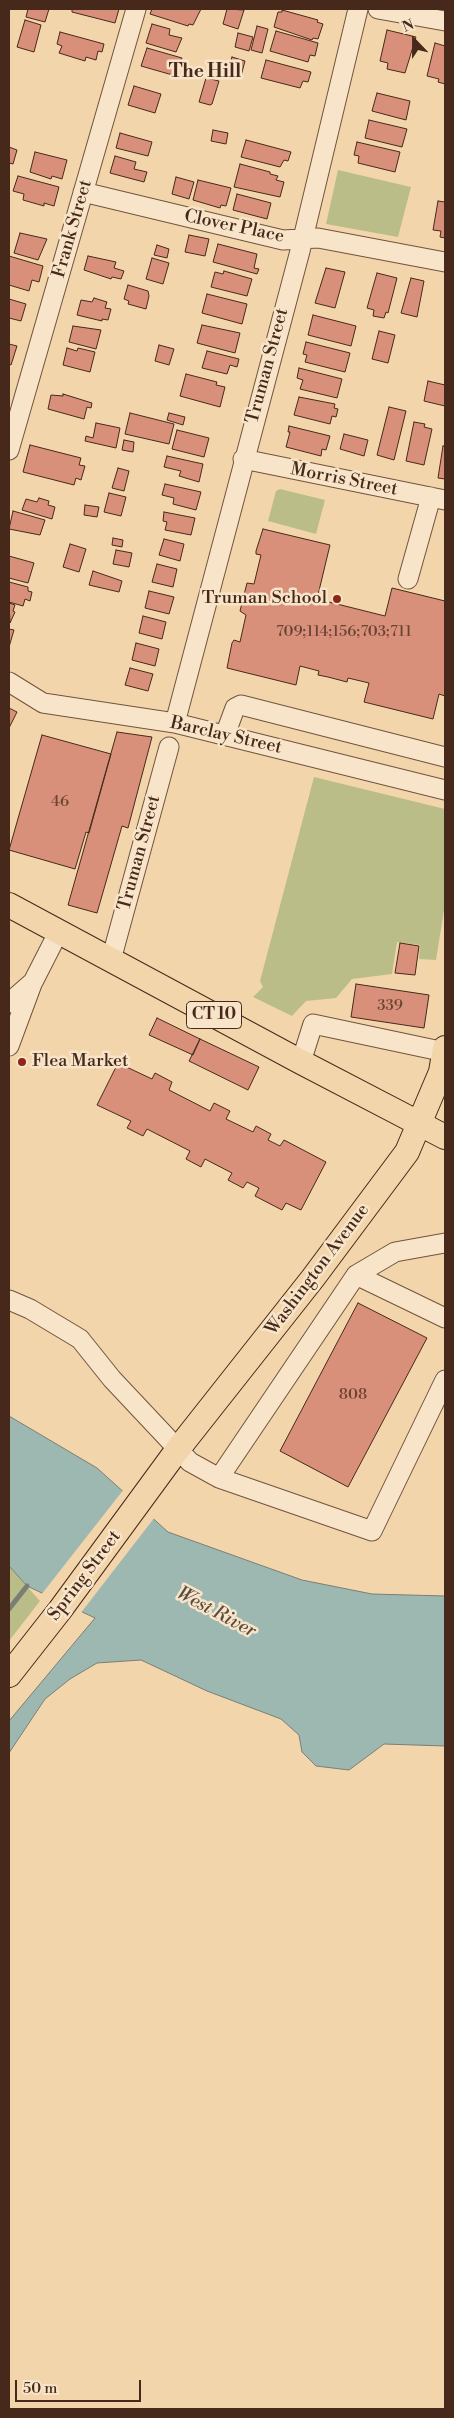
<!DOCTYPE html>
<html>
<head>
<meta charset="utf-8">
<style>
  body { margin:0 }
  #map { position:relative; width:454px; height:2418px; overflow:hidden; background:#f3d5ac; font-family:"Libre Bodoni",serif }
  canvas { display:block }
  .frame { position:absolute; inset:0; border:10px solid #46291a; pointer-events:none }
  .north { position:absolute; left:389px; top:15px; width:50px; height:50px; -webkit-text-stroke:4px #f7e4c9; paint-order:stroke; rotate:338deg; font-size:14px; font-weight:700; line-height:20px; text-align:center; color:#46291a }
  .north::after { content:''; display:block; margin:auto; width:18px; height:22px; background:#46291a; clip-path:polygon(50% 0,100% 100%,50% 72%,0 100%) }
  .scale { position:absolute; left:15px; top:2380px; width:126px; height:22px; box-sizing:border-box; border:2px solid #46291a; border-top:0; padding-left:6px; font-size:15px; line-height:18px; white-space:nowrap; color:#46291a; -webkit-text-stroke:4px #f7e4c9; paint-order:stroke }
</style>
</head>
<body>
<div id="map">
<canvas width="454" height="2418"></canvas>
<div class="frame"></div>
<div class="north">N</div>
<div class="scale">50 m</div>
</div>
<script>
const ctx = document.querySelector('canvas').getContext('2d');
ctx.lineJoin = 'round';
function fill(path, color) {
  ctx.fillStyle = color;
  ctx.fill(path, 'evenodd');
}
function shape(rows) {
  const path = new Path2D();
  for (const r of rows) {
    path.moveTo(r[0], r[1]);
    for (let i = 2; i < r.length; i += 2) path.lineTo(r[i], r[i + 1]);
  }
  return path;
}
function strokePath(path, color, width, dash) {
  ctx.strokeStyle = color;
  ctx.lineWidth = width;
  ctx.lineCap = dash ? 'butt' : 'round';
  ctx.setLineDash(dash || []);
  ctx.stroke(path);
}
function label(font, color, halo, rows, align = 'center') {
  ctx.font = font + ' "Libre Bodoni",serif';
  ctx.lineWidth = 5;
  ctx.setLineDash([]);
  ctx.textBaseline = 'middle';
  ctx.strokeStyle = halo;
  ctx.fillStyle = color;
  for (const [text, x, y, turn = 0] of rows) {
    ctx.save();
    ctx.translate(x, y);
    ctx.rotate((+turn || 0) * Math.PI / 180);
    ctx.textAlign = isNaN(turn) ? turn : align;
    if (halo) ctx.strokeText(text, 0, 0);
    ctx.fillText(text, 0, 0);
    ctx.restore();
  }
}
const green = shape([
  [338,170,411,187,398,237,326,224],
  [280,489,325,500,316,534,268,521,276,491],
  [314,777,445,809,445,904,436,960,419,959,420,945,397,942,392,974,352,979,336,998,306,1001,292,1016,253,997,263,987,260,981],
  [9,1566,40,1601,9,1641]
]);
const water = shape([
  [9,1416,97,1468,168,1532,302,1580,372,1594,445,1596,445,1746,384,1744,349,1770,316,1766,302,1752,299,1735,281,1719,207,1691,141,1660,97,1663,70,1679,45,1699,9,1753,9,1721,95,1618,27,1586,9,1566,9,1416]
]);
const pier = shape([
  [124,1489,155,1517,80,1614,41,1595]
]);
const stream = shape([
  [9,1609,27,1586]
]);
const building = shape([
  [28,9,49,9,45,22,26,17,28,9],
  [72,9,119,9,115,23,72,12,72,9],
  [152,9,201,9,193,25,189,24,188,26,150,14,152,9],
  [227,9,244,10,238,29,223,24,227,9],
  [282,10,318,20,317,22,323,24,318,39,313,38,312,40,274,27,278,12,282,12,282,10],
  [25,20,41,25,34,52,17,47,25,20],
  [152,24,170,29,169,35,182,38,176,52,146,43,152,24],
  [257,26,268,29,262,53,251,50,257,26],
  [387,30,416,37,405,73,387,69,388,63,380,61,387,30],
  [276,31,318,43,315,56,310,55,308,62,270,51,276,31],
  [60,32,104,44,102,52,98,51,96,60,86,57,85,61,59,53,62,46,57,44,60,32],
  [238,33,253,37,249,51,235,47,238,33],
  [435,43,445,46,445,84,438,82,439,79,427,76,435,43],
  [147,48,182,58,176,76,141,66,147,48],
  [232,57,245,61,241,76,227,73,232,57],
  [266,60,311,72,308,82,303,81,300,88,261,78,266,60],
  [206,78,219,81,212,104,210,105,199,102,206,78],
  [134,86,161,94,155,113,128,105,134,86],
  [377,93,410,101,406,120,372,111,377,93],
  [369,120,407,129,402,147,365,138,369,120],
  [213,130,228,133,226,144,211,141,213,130],
  [120,133,152,142,148,156,116,148,120,133],
  [246,140,291,152,288,161,284,160,280,167,241,157,246,140],
  [357,142,400,152,395,172,358,163,359,156,354,155,357,142],
  [9,147,17,150,13,164,9,163,9,147],
  [35,152,67,160,62,179,52,176,51,179,30,172,35,152],
  [115,156,136,162,134,169,147,172,144,182,110,173,115,156],
  [240,164,270,172,270,174,278,176,276,180,284,182,280,197,234,187,240,164],
  [18,176,59,187,54,206,44,203,44,206,23,200,24,194,13,191,18,176],
  [176,177,194,182,189,199,172,194,176,177],
  [198,180,231,188,226,206,221,205,220,208,193,200,198,180],
  [237,194,271,203,267,219,233,210,237,194],
  [438,201,445,202,445,238,440,237,441,231,433,230,438,201],
  [20,233,47,239,38,260,14,253,20,233],
  [189,235,209,239,205,256,185,252,189,235],
  [218,244,257,254,254,268,259,269,257,274,213,262,218,244],
  [157,245,169,249,167,258,154,255,157,245],
  [9,256,43,266,39,282,32,280,29,291,9,285,9,256],
  [88,256,116,262,114,268,124,271,121,279,112,277,111,279,84,270,88,256],
  [152,258,169,263,163,284,146,279,152,258],
  [326,268,345,272,335,308,315,303,326,268],
  [224,271,252,279,247,296,211,287,215,272,223,274,224,271],
  [377,273,397,278,388,313,386,312,384,318,373,316,374,310,367,308,377,273],
  [411,278,424,281,417,317,401,313,411,278],
  [128,285,148,291,149,296,146,309,128,304,129,301,124,299,128,285],
  [207,294,247,304,242,324,202,313,207,294],
  [94,298,107,302,105,308,111,309,108,320,102,319,102,321,77,315,81,300,92,302,94,298],
  [9,299,26,304,21,321,9,318,9,299],
  [313,315,356,326,351,346,308,335,313,315],
  [202,325,240,333,235,353,197,343,202,325],
  [73,326,101,330,96,349,69,342,73,326],
  [379,331,395,335,388,363,372,359,379,331],
  [306,342,350,353,345,372,305,362,307,355,303,354,306,342],
  [9,344,17,346,11,365,9,364,9,344],
  [159,345,174,349,169,365,155,361,159,345],
  [67,348,77,351,78,348,95,352,90,372,63,365,67,348],
  [207,351,239,359,237,367,230,365,227,374,202,368,207,351],
  [299,368,342,379,337,398,300,389,303,380,297,378,299,368],
  [186,374,217,382,216,385,225,387,220,407,180,396,186,374],
  [428,381,445,385,445,406,424,401,428,381],
  [63,394,92,403,91,408,87,407,84,419,48,409,51,395,63,396,63,394],
  [299,397,335,404,334,408,338,409,336,417,332,416,330,424,294,415,299,397],
  [389,407,406,411,394,460,377,455,389,407],
  [130,413,174,424,169,444,125,434,130,413],
  [169,413,185,417,183,425,167,420,169,413],
  [414,422,425,424,424,427,432,429,424,465,406,461,414,422],
  [96,423,120,428,116,448,85,441,86,436,93,438,96,423],
  [289,426,330,436,326,450,322,449,321,456,286,447,290,432,288,432,289,426],
  [177,430,209,438,204,457,172,449,177,430],
  [344,434,368,440,364,456,340,449,344,434],
  [124,440,134,442,133,452,122,450,124,440],
  [30,445,81,458,79,465,85,466,81,480,76,478,74,485,23,472,30,445],
  [443,446,445,446,445,479,438,478,443,446],
  [167,456,203,464,199,482,179,476,181,471,164,467,167,456],
  [118,468,129,471,124,491,112,488,118,468],
  [165,484,201,492,196,510,173,504,174,498,162,495,165,484],
  [109,493,126,497,121,516,104,512,109,493],
  [39,498,49,501,48,505,55,507,52,519,22,510,26,499,37,502,39,498],
  [85,505,99,507,97,517,84,515,85,505],
  [13,511,45,520,40,535,9,529,13,511],
  [164,512,195,518,191,535,165,530,167,522,163,521,164,512],
  [263,529,330,545,317,599,385,616,392,588,445,601,445,696,439,694,433,719,364,702,369,683,348,678,347,682,328,677,318,675,319,671,300,666,296,685,227,668,232,643,234,640,240,642,246,615,240,611,247,583,254,584,261,555,256,554,256,551,263,529],
  [113,538,123,540,122,547,112,545,113,538],
  [164,539,184,544,180,561,159,555,164,539],
  [70,544,86,549,79,572,63,567,70,544],
  [116,550,132,553,129,567,113,564,116,550],
  [9,556,34,563,28,583,9,578,9,556],
  [157,564,177,569,173,587,152,582,157,564],
  [93,571,122,581,119,592,89,585,93,571],
  [9,582,28,587,28,591,32,592,30,601,25,599,23,606,9,602,9,582],
  [149,591,174,597,169,614,145,608,149,591],
  [9,603,15,605,13,611,15,612,10,623,9,603],
  [143,616,166,622,162,639,139,633,143,616],
  [9,629,14,630,9,647,9,629],
  [136,643,159,649,155,666,132,660,136,643],
  [130,668,153,674,148,691,125,685,130,668],
  [9,708,17,712,9,728,9,708],
  [117,732,152,737,128,828,122,826,97,913,68,905,117,732],
  [42,735,111,754,89,833,86,832,75,869,9,850,42,735],
  [400,943,419,946,415,975,395,973,400,943],
  [356,984,429,995,424,1028,351,1017,356,984],
  [157,1018,200,1039,193,1055,149,1035,157,1018],
  [200,1039,259,1067,248,1090,189,1061,200,1039],
  [118,1063,152,1079,155,1073,172,1082,169,1090,210,1111,214,1103,230,1111,226,1119,253,1132,256,1126,271,1134,268,1140,280,1146,284,1140,326,1162,301,1210,286,1203,282,1210,255,1196,259,1188,247,1182,243,1188,228,1180,232,1173,205,1159,201,1167,186,1159,190,1151,147,1129,143,1136,127,1128,131,1121,97,1105,118,1063],
  [358,1303,427,1338,348,1487,280,1451,358,1303]
]);
const minor = shape([
  [378,9,445,21],
  [83,192,283,240,318,238,445,262],
  [9,450,136,9],
  [243,459,445,500],
  [408,579,431,497],
  [9,682,43,703,175,723,445,790],
  [175,723,300,251,358,9],
  [225,735,235,708,241,705,445,757],
  [111,960,169,747],
  [9,1003,33,982,59,931],
  [9,1046,32,984],
  [301,1062,313,1024,445,1052],
  [356,1275,395,1252,445,1243],
  [9,1300,30,1309,80,1339,112,1379,190,1462,219,1478,372,1531,445,1380],
  [219,1478,356,1275,445,1318]
]);
const major = shape([
  [9,905,301,1062,445,1137],
  [9,1675,60,1610,178,1449,313,1278,407,1152,441,1072,445,1048]
]);
const markers = [
  [337,599,5,"#8f2418"],
  [22,1062,5,"#8f2418"]
];
const numberNames = [
  ["709;114;156;703;711",344,632],
  ["46",60,802],
  ["339",390,1006],
  ["808",353,1395]
];
const shields = [
  [214,1015,55]
];
const shieldNames = [
  ["CT 10",214,1015]
];
const streetNames = [
  ["Clover Place",234,227,12],
  ["Frank Street",73,229,-74],
  ["Truman Street",268,366,-75],
  ["Morris Street",344,480,11],
  ["Barclay Street",226,736,13],
  ["Truman Street",140,853,-75],
  ["Washington Avenue",318,1270,-53],
  ["Spring Street",85,1576,-53]
];
const poiNames = [
  ["Truman School",327,599],
  ["Flea Market",32,1062,"left"]
];
const neighbourhoodNames = [
  ["The Hill",205,72]
];
const waterNames = [
  ["West River",216,1613,28]
];
fill(green, '#bbbd89');
fill(water, '#9db7b1');
strokePath(water, '#7a7e75', 1);
fill(pier, '#f3d5ac');
strokePath(stream, '#7a7e75', 5);
fill(building, '#d8907b');
strokePath(building, '#46291a', 1);
strokePath(minor, '#71543e', 21);
strokePath(major, '#46291a', 26);
strokePath(minor, '#f7e4c9', 19);
strokePath(major, '#f3d5ac', 24);
for (const [x, y, r, color] of markers) {
  const dot = new Path2D();
  dot.arc(x, y, r, 0, 2 * Math.PI);
  ctx.fillStyle = color;
  ctx.fill(dot);
  strokePath(dot, '#f7e4c9', 2);
}
label('15px', '#6a4332', null, numberNames);
for (const [x, y, w] of shields) {
  const box = new Path2D();
  box.roundRect(x - w / 2, y - 13.5, w, 27, 4);
  ctx.fillStyle = '#f7e4c9';
  ctx.fill(box);
  strokePath(box, '#46291a', 1);
}
label('bold 16px', '#46291a', null, shieldNames);
label('18px', '#46291a', '#f7e4c9', streetNames);
label('18px', '#46291a', '#f7e4c9', poiNames, 'right');
label('bold 19px', '#46291a', '#f7e4c9', neighbourhoodNames);
label('italic 19px', '#5c4c40', '#f7e4c9', waterNames);
</script>
</body>
</html>
